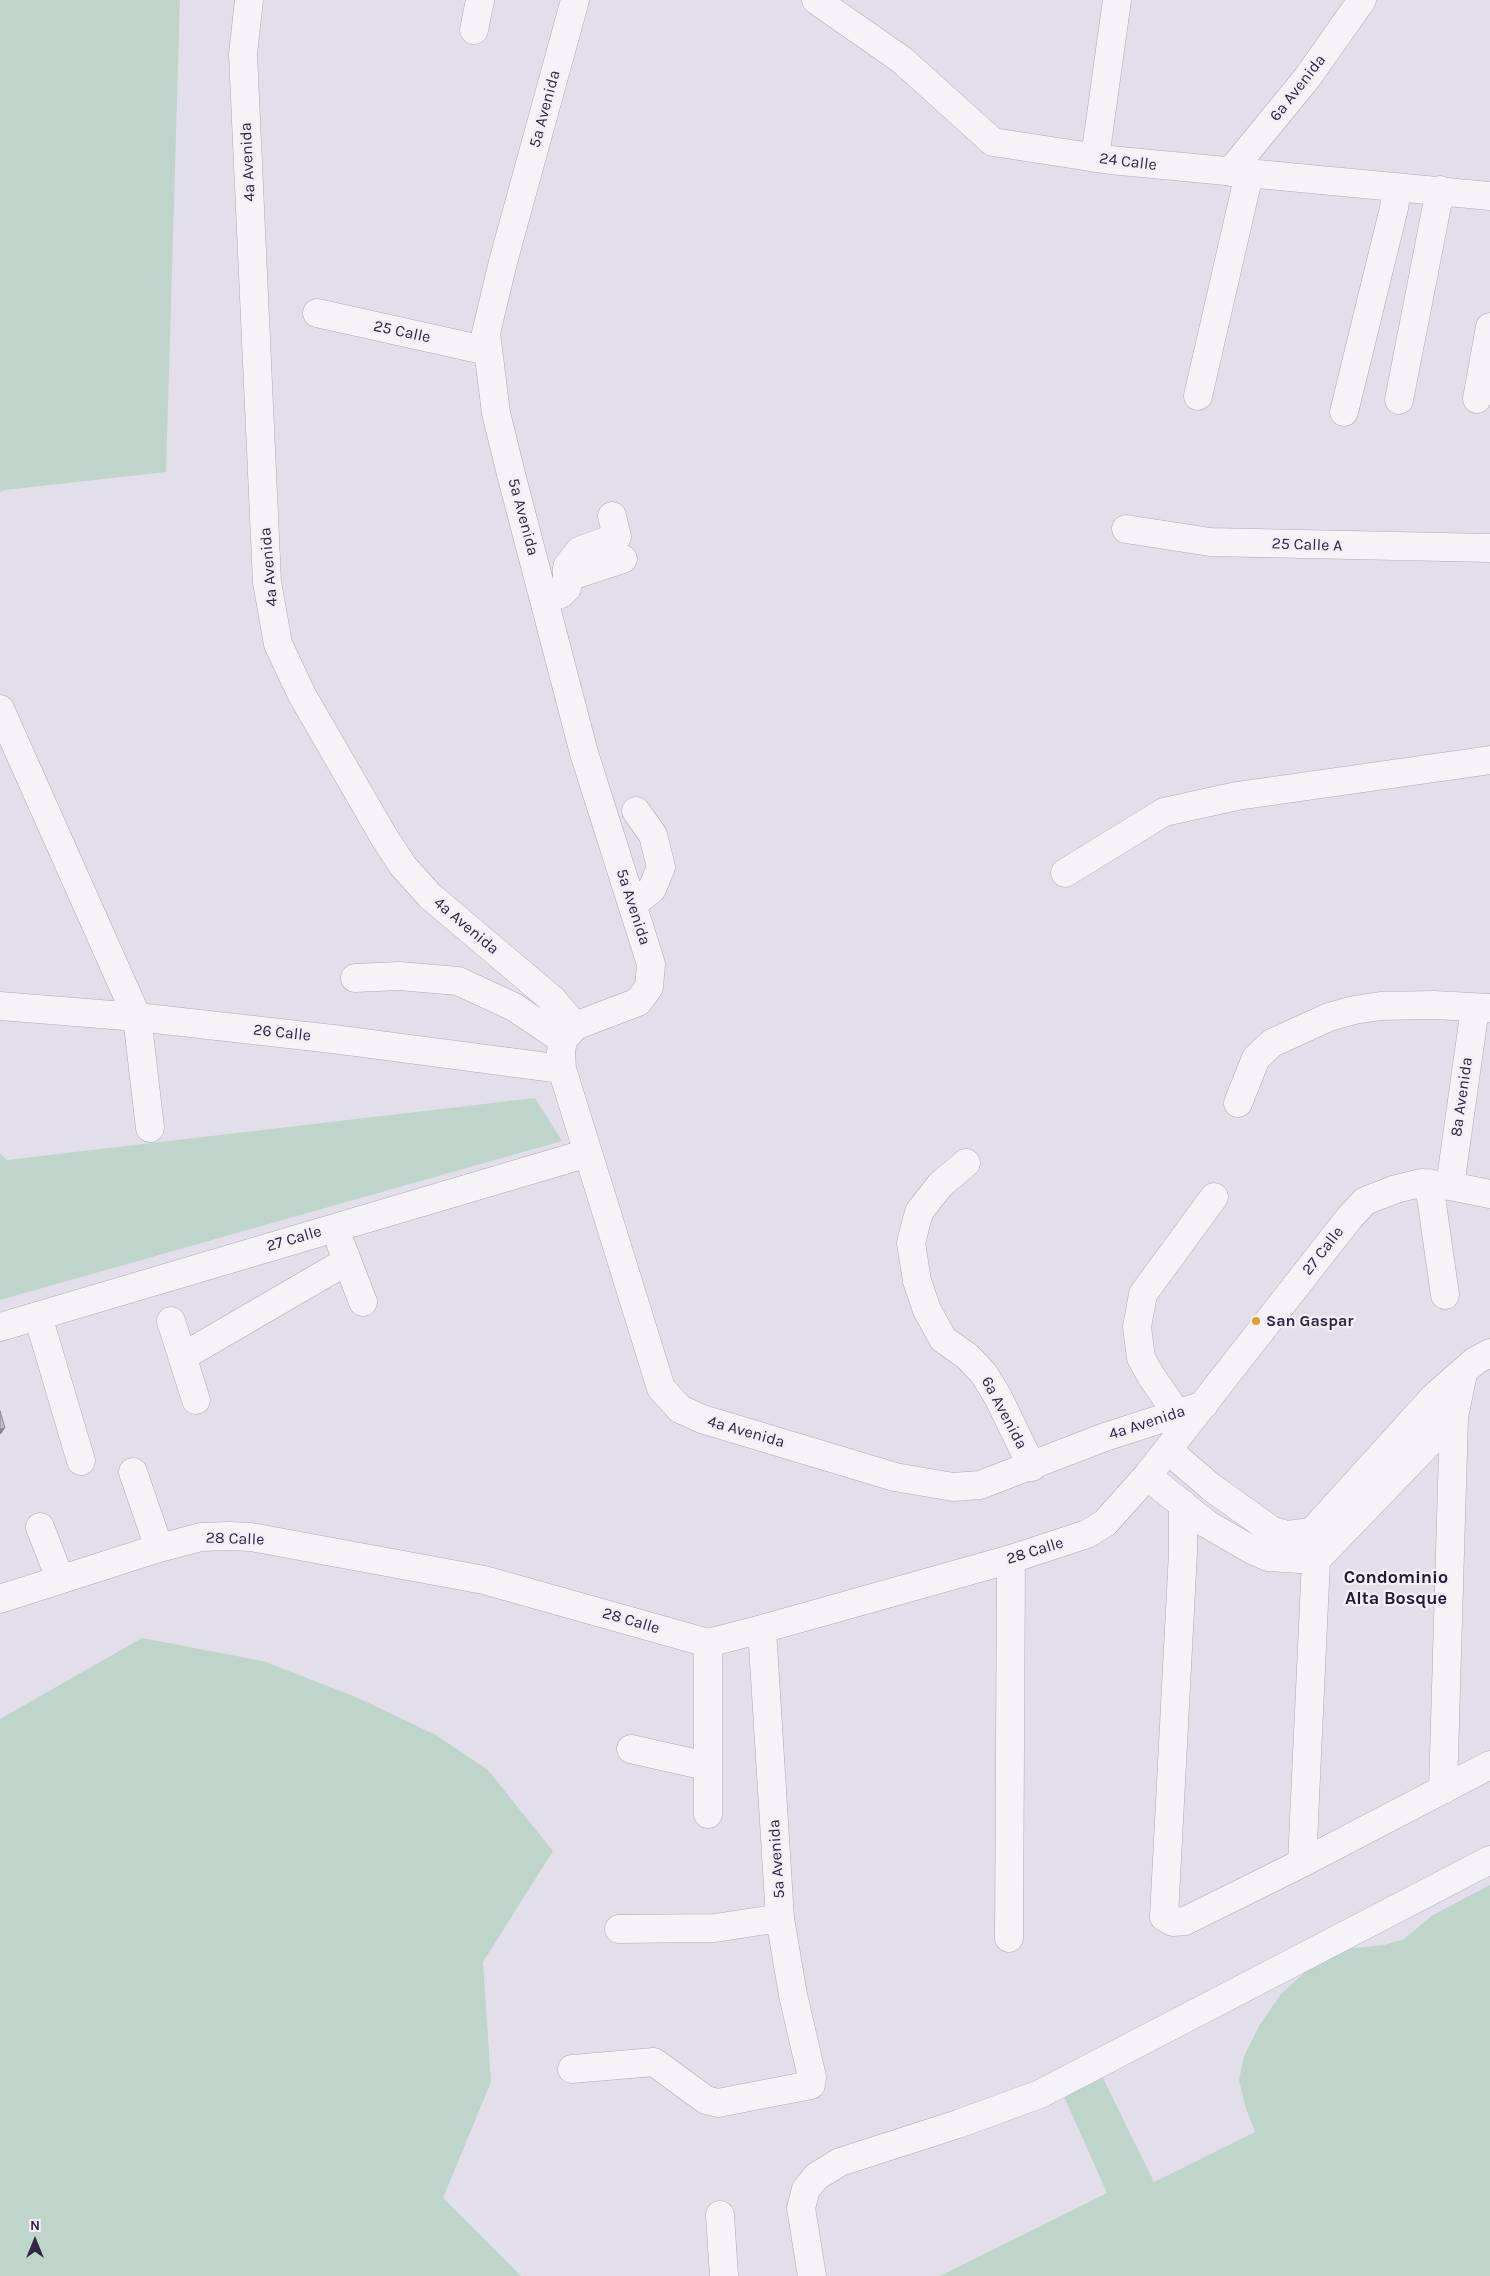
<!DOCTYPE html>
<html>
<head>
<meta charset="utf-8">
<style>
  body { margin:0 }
  #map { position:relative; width:1490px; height:2276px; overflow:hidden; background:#e3dfea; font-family:Karla,sans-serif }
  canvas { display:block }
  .north { position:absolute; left:10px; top:2216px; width:50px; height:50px; -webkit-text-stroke:4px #f2eff7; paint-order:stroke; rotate:0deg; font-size:14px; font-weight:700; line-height:20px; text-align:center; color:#322643 }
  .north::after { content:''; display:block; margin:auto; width:18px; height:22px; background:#322643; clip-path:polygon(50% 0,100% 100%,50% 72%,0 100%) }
</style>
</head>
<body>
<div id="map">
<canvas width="1490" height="2276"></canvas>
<div class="north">N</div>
</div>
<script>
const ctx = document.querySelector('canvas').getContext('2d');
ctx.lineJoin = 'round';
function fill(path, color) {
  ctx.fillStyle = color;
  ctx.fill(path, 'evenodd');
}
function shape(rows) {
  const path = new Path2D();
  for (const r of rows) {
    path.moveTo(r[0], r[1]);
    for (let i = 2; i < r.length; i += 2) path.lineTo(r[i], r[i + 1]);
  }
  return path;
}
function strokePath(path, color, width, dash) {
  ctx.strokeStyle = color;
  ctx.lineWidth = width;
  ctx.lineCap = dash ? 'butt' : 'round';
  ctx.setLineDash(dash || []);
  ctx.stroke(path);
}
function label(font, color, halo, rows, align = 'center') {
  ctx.font = font + ' Karla,sans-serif';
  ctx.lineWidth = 4.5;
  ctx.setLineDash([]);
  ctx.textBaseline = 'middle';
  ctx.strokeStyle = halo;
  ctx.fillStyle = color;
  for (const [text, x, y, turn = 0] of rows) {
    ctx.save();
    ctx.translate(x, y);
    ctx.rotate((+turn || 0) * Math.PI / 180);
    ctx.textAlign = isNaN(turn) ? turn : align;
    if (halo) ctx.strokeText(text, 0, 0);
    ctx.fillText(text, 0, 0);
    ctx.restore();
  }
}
const green = shape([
  [0,0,180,0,166,472,5,490,0,492],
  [535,1098,562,1141,0,1300,0,1153,7,1160],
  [142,1638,263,1661,356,1697,436,1735,488,1770,553,1851,483,1962,491,2082,443,2198,521,2276,0,2276,0,1719],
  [1490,1885,1490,2276,940,2276,1107,2193,1061,2090,1100,2072,1154,2182,1255,2132,1245,2106,1239,2080,1244,2056,1259,2026,1281,1994,1308,1969,1343,1949,1384,1945,1404,1939,1433,1915]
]);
const minor = shape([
  [249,0,243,54,267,582,278,644,302,695,384,837,403,866,430,896,553,1000,575,1026],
  [575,0,503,262,486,333,496,413,511,474,584,753,651,964,649,987,638,1002,575,1026,563,1040,561,1052,562,1069,661,1388,680,1409,702,1419,895,1477,953,1487,980,1485,1105,1437,1204,1405],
  [816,0,902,60,993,142,1110,160,1490,196],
  [474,30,480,0],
  [1095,158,1117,0],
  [1230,172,1307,78,1362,0],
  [317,313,488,351],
  [1198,396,1249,174],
  [1477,399,1490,327],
  [1399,400,1440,190],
  [1344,412,1394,208,1397,187],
  [1126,529,1210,542,1490,548],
  [568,577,623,559],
  [544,598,561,594,567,588,567,567,579,551,617,537,612,516],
  [0,709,137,1017,150,1128],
  [1065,873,1164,812,1237,796,1490,760],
  [632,905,652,889,661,867,653,835,636,811],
  [355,978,399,976,458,981,514,1007,563,1040],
  [0,1006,137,1017,333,1039,562,1069],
  [1238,1103,1256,1058,1272,1043,1329,1017,1354,1010,1381,1006,1434,1005,1490,1008],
  [966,1163,940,1185,919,1212,911,1243,917,1281,927,1310,943,1339,968,1357,984,1374,998,1397,1032,1467],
  [1429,1183,1445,1295],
  [1450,1186,1475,1008],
  [341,1245,363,1302],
  [38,1316,81,1461],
  [171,1321,196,1400],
  [0,1327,588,1153],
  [182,1357,347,1261],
  [1176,1412,1151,1376,1141,1358,1137,1327,1143,1294,1214,1197],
  [1168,1450,1211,1487,1271,1530,1287,1535,1312,1532,1434,1397,1475,1361,1490,1353],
  [133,1472,159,1548],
  [1147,1476,1207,1524,1252,1550,1268,1557,1316,1560,1454,1417,1463,1373],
  [1183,1504,1183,1552,1164,1917,1173,1922,1185,1921,1302,1863,1490,1765],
  [40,1527,60,1579],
  [0,1599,159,1548,201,1537,230,1536,251,1537,484,1580,708,1643,762,1629,1011,1559,1087,1534,1105,1523,1147,1476,1350,1217,1365,1201,1396,1189,1421,1183,1450,1186,1490,1194],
  [631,1749,706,1766],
  [1443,1790,1454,1417,1448,1410],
  [708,1814,708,1643],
  [1302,1863,1316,1560,1313,1541],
  [619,1929,715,1928,780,1918],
  [1009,1938,1011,1559],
  [572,2069,654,2062,706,2100,718,2103,811,2085,812,2077,793,1995,780,1918,762,1629],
  [720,2215,724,2276],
  [812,2276,801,2208,806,2189,817,2176,840,2162,958,2124,1040,2094,1490,1860]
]);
const shadedWall = shape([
  [5,1428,1,1434,0,1434,0,1429]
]);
const building = shape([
  [0,1411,5,1428,0,1429,0,1411]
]);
const markers = [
  [1256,1321,5,"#dd9f36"]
];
const streetNames = [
  ["6a Avenida",1298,88,-52],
  ["5a Avenida",545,109,-75],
  ["4a Avenida",248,162,-93],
  ["24 Calle",1128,162,7],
  ["25 Calle",402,332,12],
  ["5a Avenida",523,517,75],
  ["25 Calle A",1307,545,2],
  ["4a Avenida",269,567,-95],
  ["5a Avenida",633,907,72],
  ["4a Avenida",466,926,40],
  ["26 Calle",282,1033,6],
  ["8a Avenida",1462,1097,-82],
  ["27 Calle",294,1239,-16],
  ["27 Calle",1323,1251,-52],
  ["6a Avenida",1004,1413,62],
  ["4a Avenida",1147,1423,-18],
  ["4a Avenida",746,1432,16],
  ["28 Calle",235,1539,2],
  ["28 Calle",1035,1551,-17],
  ["28 Calle",631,1621,16],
  ["5a Avenida",777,1859,-94]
];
const poiNames = [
  ["San Gaspar",1266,1321]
];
const neighbourhoodNames = [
  ["Condominio",1396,1578],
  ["Alta Bosque",1396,1599]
];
fill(green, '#bfd5cb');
strokePath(minor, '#aea8b8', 29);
strokePath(minor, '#f5f2f8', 28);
fill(shadedWall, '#888490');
fill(building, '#c3bccd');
strokePath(building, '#888490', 1);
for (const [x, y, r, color] of markers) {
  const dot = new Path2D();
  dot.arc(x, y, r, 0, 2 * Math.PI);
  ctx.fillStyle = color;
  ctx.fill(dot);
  strokePath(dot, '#f2eff7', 2);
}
label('16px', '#322643', '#f2eff7', streetNames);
label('bold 16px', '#322643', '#f2eff7', poiNames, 'left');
label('bold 18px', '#241834', '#f2eff7', neighbourhoodNames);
</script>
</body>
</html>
